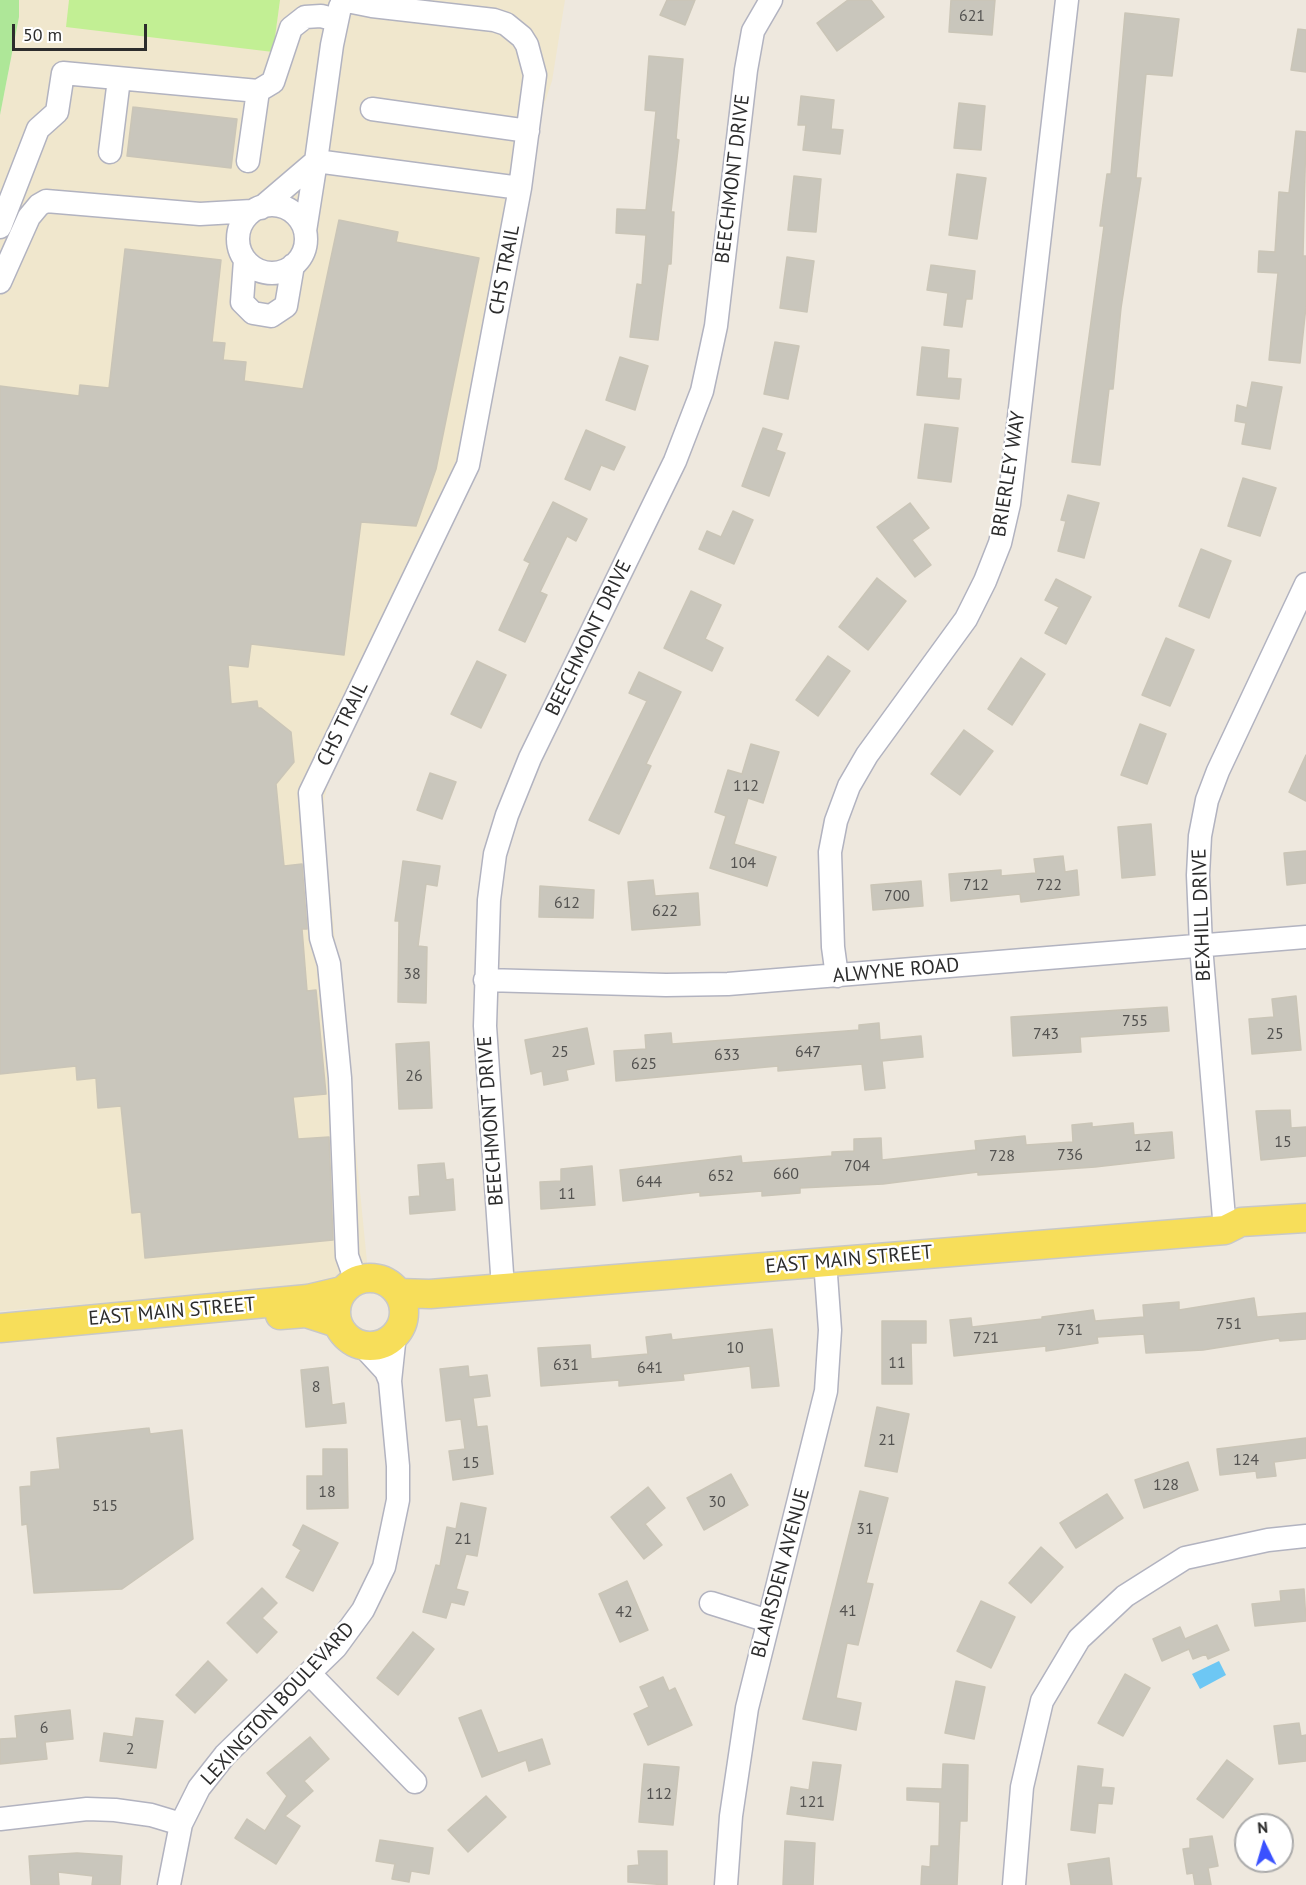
<!DOCTYPE html>
<html>
<head>
<meta charset="utf-8">
<style>
  body { margin:0 }
  #map { position:relative; width:1306px; height:1885px; overflow:hidden; background:#eee8de; font-family:"PT Sans",sans-serif }
  canvas { display:block }
  .north { position:absolute; left:1234px; top:1813px; width:60px; height:60px; box-sizing:border-box; background:#fff; border:2px solid #ababab; border-radius:50%; rotate:355deg; font-size:16px; font-weight:700; line-height:24px; text-align:center; color:#2c2c2c }
  .north::after { content:''; display:block; margin:auto; width:21px; height:27px; background:#3a51ff; clip-path:polygon(50% 0,100% 100%,50% 72%,0 100%) }
  .scale { position:absolute; left:12px; top:24px; width:135px; height:27px; box-sizing:border-box; border:3px solid #2c2c2c; border-top:0; padding-left:8px; font-size:18px; line-height:21px; white-space:nowrap; color:#2c2c2c; -webkit-text-stroke:4px #fff; paint-order:stroke }
</style>
</head>
<body>
<div id="map">
<canvas width="1306" height="1885"></canvas>
<div class="north">N</div>
<div class="scale">50 m</div>
</div>
<script>
const ctx = document.querySelector('canvas').getContext('2d');
ctx.lineJoin = 'round';
function fill(path, color) {
  ctx.fillStyle = color;
  ctx.fill(path, 'evenodd');
}
function shape(rows) {
  const path = new Path2D();
  for (const r of rows) {
    if (r.length === 3) {
      path.moveTo(r[0] + r[2], r[1]);
      path.arc(r[0], r[1], r[2], 0, 2 * Math.PI);
      continue;
    }
    path.moveTo(r[0], r[1]);
    for (let i = 2; i < r.length; i += 2) path.lineTo(r[i], r[i + 1]);
  }
  return path;
}
function strokePath(path, color, width, dash) {
  ctx.strokeStyle = color;
  ctx.lineWidth = width;
  ctx.lineCap = dash ? 'butt' : 'round';
  ctx.setLineDash(dash || []);
  ctx.stroke(path);
}
function label(font, color, halo, rows, align = 'center') {
  ctx.font = font + ' "PT Sans",sans-serif';
  ctx.lineWidth = 5;
  ctx.setLineDash([]);
  ctx.textBaseline = 'middle';
  ctx.strokeStyle = halo;
  ctx.fillStyle = color;
  for (const [text, x, y, turn = 0] of rows) {
    ctx.save();
    ctx.translate(x, y);
    ctx.rotate((+turn || 0) * Math.PI / 180);
    ctx.textAlign = isNaN(turn) ? turn : align;
    if (halo) ctx.strokeText(text, 0, 0);
    ctx.fillText(text, 0, 0);
    ctx.restore();
  }
}
const education = shape([
  [19,0,565,0,552,81,538,122,524,237,512,260,497,325,479,468,330,773,324,801,325,838,369,1282,0,1311,0,115,19,17]
]);
const green = shape([
  [0,0,19,0,19,17,0,115]
]);
const pitch = shape([
  [69,0,280,0,273,52,66,27]
]);
const water = shape([
  [1219,1661,1226,1675,1200,1689,1192,1674]
]);
const building = shape([
  [667,0,695,0,685,25,660,15,667,0],
  [848,0,871,0,884,17,837,51,817,23,848,0],
  [951,0,995,0,992,35,949,32,951,0],
  [1125,13,1179,19,1172,76,1146,74,1136,178,1141,178,1121,308,1113,389,1109,389,1100,465,1072,462,1104,226,1100,226,1107,174,1111,174,1125,13],
  [1298,29,1306,30,1306,72,1291,70,1298,29],
  [649,56,683,59,676,139,679,140,671,212,674,212,671,264,668,264,658,340,630,337,637,284,642,285,646,235,616,233,617,209,646,210,656,111,645,110,649,56],
  [801,96,834,100,831,129,843,130,840,154,803,150,806,125,798,125,801,96],
  [959,103,985,106,981,150,954,148,959,103],
  [133,107,237,119,231,168,127,156,133,107],
  [1296,131,1306,132,1303,256,1306,256,1306,306,1300,363,1269,360,1278,273,1258,272,1259,251,1275,252,1279,192,1289,193,1296,131],
  [957,174,986,178,977,239,949,235,957,174],
  [794,176,821,179,816,232,788,230,794,176],
  [339,220,398,232,396,242,479,258,436,469,416,526,361,522,344,655,251,644,248,667,228,665,231,704,257,701,258,708,261,708,291,732,294,762,276,784,284,866,302,864,307,929,302,929,307,991,316,990,326,1094,293,1097,298,1139,329,1137,333,1240,145,1258,141,1212,132,1213,121,1106,98,1108,96,1078,77,1080,76,1066,0,1074,0,386,79,396,80,385,109,388,125,249,221,260,212,342,225,343,223,360,246,362,244,381,303,389,339,220],
  [787,257,814,261,807,312,780,308,787,257],
  [931,265,975,271,972,299,966,299,962,327,944,325,948,293,927,290,931,265],
  [775,342,799,346,788,399,764,394,775,342],
  [922,347,949,350,947,378,961,379,959,399,917,395,922,347],
  [620,357,648,366,635,410,606,400,620,357],
  [1252,382,1282,387,1270,449,1242,444,1246,423,1235,421,1237,405,1247,408,1252,382],
  [925,424,958,428,951,482,918,478,925,424],
  [763,428,782,434,776,450,785,453,769,496,742,486,763,428],
  [586,430,625,447,614,470,601,465,590,490,565,479,586,430],
  [1243,478,1276,488,1260,536,1228,526,1243,478],
  [1068,495,1099,503,1084,558,1058,551,1066,521,1061,520,1068,495],
  [553,502,587,519,576,541,567,536,540,592,547,595,525,642,499,630,530,563,524,560,553,502],
  [910,503,929,528,912,540,931,565,915,577,877,527,910,503],
  [733,511,753,520,734,564,699,549,707,531,721,537,733,511],
  [1201,549,1231,561,1209,618,1179,606,1201,549],
  [877,578,906,601,868,650,839,627,877,578],
  [1056,579,1091,597,1066,644,1045,633,1059,607,1045,600,1056,579],
  [691,591,721,605,705,639,723,648,712,671,664,648,691,591],
  [1166,638,1194,650,1170,706,1142,695,1166,638],
  [828,656,850,671,818,716,796,700,828,656],
  [1021,658,1045,674,1012,725,988,709,1021,658],
  [477,661,506,675,481,728,451,714,477,661],
  [639,672,681,692,646,764,651,766,619,834,589,820,647,701,629,693,639,672],
  [1140,724,1166,734,1147,784,1121,775,1140,724],
  [964,730,993,751,960,795,931,774,964,730],
  [751,744,779,752,763,803,748,798,734,844,776,857,767,886,710,868,726,816,715,812,728,770,742,774,751,744],
  [1306,755,1306,801,1289,792,1306,755],
  [430,773,456,782,442,819,417,810,430,773],
  [1151,824,1155,875,1122,878,1118,827,1151,824],
  [1306,851,1306,883,1287,885,1284,853,1306,851],
  [1063,856,1065,872,1077,870,1079,895,1021,902,1020,894,951,901,949,874,1001,870,1001,876,1036,873,1034,859,1063,856],
  [403,861,440,866,437,886,426,884,418,946,427,947,426,1003,398,1002,399,921,395,921,403,861],
  [653,880,655,896,698,893,700,925,632,930,628,882,653,880],
  [921,881,923,906,873,910,871,885,921,881],
  [540,886,594,890,593,918,539,917,540,886],
  [1296,996,1301,1050,1252,1054,1249,1019,1274,1017,1272,999,1296,996],
  [1167,1007,1169,1031,1080,1037,1081,1052,1013,1056,1011,1017,1167,1007],
  [879,1023,880,1040,921,1036,923,1057,882,1061,885,1088,865,1090,862,1064,778,1071,778,1066,616,1081,614,1051,646,1049,645,1035,671,1033,672,1044,859,1030,859,1025,879,1023],
  [587,1028,594,1064,566,1070,568,1080,544,1085,542,1071,531,1074,525,1040,587,1028],
  [429,1042,432,1108,399,1109,396,1044,429,1042],
  [1290,1110,1291,1128,1306,1127,1306,1156,1261,1160,1256,1111,1290,1110],
  [1092,1123,1092,1127,1133,1123,1134,1135,1172,1132,1174,1158,1095,1167,978,1175,978,1172,883,1184,800,1188,800,1193,762,1196,762,1191,700,1196,700,1192,623,1201,620,1170,741,1156,742,1163,832,1156,832,1152,854,1151,854,1139,881,1138,882,1160,976,1150,975,1141,1025,1136,1026,1145,1073,1142,1072,1125,1092,1123],
  [444,1163,446,1180,453,1179,455,1210,410,1214,409,1197,420,1196,418,1165,444,1163],
  [592,1166,595,1205,541,1209,540,1182,561,1181,561,1169,592,1166],
  [1254,1298,1257,1317,1306,1313,1306,1339,1280,1341,1279,1338,1203,1350,1146,1353,1144,1334,1097,1337,1098,1343,1046,1351,1046,1346,954,1356,950,1320,971,1318,972,1327,1042,1319,1042,1317,1093,1310,1095,1321,1144,1317,1143,1305,1179,1302,1179,1310,1254,1298],
  [882,1321,926,1321,926,1343,911,1343,912,1384,882,1384,882,1321],
  [772,1329,779,1386,752,1388,750,1366,683,1374,684,1380,619,1386,619,1380,541,1386,538,1348,590,1345,591,1359,648,1354,646,1337,671,1334,672,1340,772,1329],
  [468,1366,469,1377,487,1375,490,1396,473,1398,477,1427,487,1426,493,1474,453,1480,449,1451,465,1449,461,1419,446,1421,440,1369,468,1366],
  [328,1367,332,1405,344,1403,346,1423,306,1427,301,1370,328,1367],
  [877,1407,909,1414,897,1472,865,1466,877,1407],
  [149,1428,150,1434,182,1430,193,1539,122,1589,34,1593,27,1524,22,1525,20,1487,31,1486,31,1472,60,1469,57,1438,149,1428],
  [1306,1438,1306,1458,1274,1462,1276,1476,1257,1478,1256,1471,1220,1475,1217,1449,1306,1438],
  [323,1449,347,1449,348,1508,307,1509,307,1476,323,1476,323,1449],
  [1188,1462,1198,1490,1144,1508,1135,1480,1188,1462],
  [731,1474,748,1505,704,1530,687,1498,731,1474],
  [648,1487,665,1508,645,1524,662,1545,644,1559,611,1517,648,1487],
  [860,1491,888,1498,866,1583,873,1584,858,1645,847,1643,836,1698,861,1703,856,1730,803,1719,860,1491],
  [1107,1494,1123,1518,1076,1548,1060,1523,1107,1494],
  [461,1503,486,1508,477,1556,466,1554,456,1589,468,1592,464,1605,451,1602,446,1618,423,1612,436,1565,440,1566,447,1527,456,1529,461,1503],
  [303,1525,338,1543,313,1591,286,1577,301,1550,293,1545,303,1525],
  [1041,1547,1063,1567,1031,1603,1009,1583,1041,1547],
  [627,1581,648,1630,620,1642,599,1594,627,1581],
  [262,1588,277,1603,262,1618,277,1632,257,1653,227,1623,262,1588],
  [1304,1589,1306,1621,1255,1626,1252,1604,1281,1601,1280,1591,1304,1589],
  [981,1601,1015,1617,991,1668,957,1651,981,1601],
  [1217,1625,1229,1650,1208,1659,1206,1654,1193,1659,1189,1649,1162,1661,1153,1639,1180,1627,1185,1639,1217,1625],
  [413,1632,434,1649,398,1695,377,1678,413,1632],
  [208,1661,227,1680,195,1713,176,1695,208,1661],
  [1125,1674,1150,1688,1123,1736,1098,1723,1125,1674],
  [663,1677,669,1691,675,1688,692,1725,648,1745,634,1714,649,1707,640,1687,663,1677],
  [956,1681,985,1687,974,1739,945,1733,956,1681],
  [70,1710,73,1739,45,1742,47,1759,0,1764,0,1739,17,1738,15,1716,70,1710],
  [481,1710,498,1753,542,1739,550,1764,529,1771,526,1760,482,1777,459,1718,481,1710],
  [136,1718,163,1721,156,1768,100,1761,104,1733,133,1737,136,1718],
  [1299,1723,1301,1736,1306,1735,1306,1761,1279,1764,1274,1726,1299,1723],
  [310,1737,329,1759,304,1781,313,1791,285,1816,300,1826,276,1864,235,1838,247,1819,265,1831,287,1796,267,1773,310,1737],
  [1227,1760,1253,1779,1223,1818,1197,1799,1227,1760],
  [813,1762,841,1765,833,1820,787,1814,791,1787,809,1790,813,1762],
  [644,1764,679,1767,673,1825,639,1822,644,1764],
  [943,1764,968,1765,967,1821,960,1821,957,1885,921,1885,922,1866,930,1867,931,1846,939,1846,940,1802,907,1800,907,1788,942,1789,943,1764],
  [1078,1766,1103,1769,1101,1787,1114,1788,1112,1804,1098,1803,1095,1833,1071,1830,1078,1766],
  [486,1796,506,1817,468,1852,448,1830,486,1796],
  [1212,1836,1218,1866,1208,1868,1211,1885,1195,1885,1193,1873,1187,1874,1183,1849,1190,1848,1190,1839,1212,1836],
  [380,1840,433,1848,429,1874,411,1871,409,1882,392,1879,395,1864,376,1861,380,1840],
  [785,1841,815,1843,813,1885,783,1885,785,1841],
  [638,1851,667,1851,667,1885,628,1882,628,1866,639,1865,638,1851],
  [77,1853,122,1856,120,1885,92,1885,93,1876,58,1872,59,1885,31,1885,29,1856,77,1853],
  [1109,1858,1112,1885,1071,1885,1068,1864,1109,1858]
]);
const minor = shape([
  [342,0,372,6,494,20,506,24,522,37,527,45,535,75,520,188,468,465,310,793,321,938,329,964,340,1078,347,1256,356,1281],
  [340,7,332,45,316,161,520,188],
  [372,109,528,131],
  [110,152,119,79],
  [248,161,258,91],
  [272,239,34],
  [261,208,316,161,305,231],
  [0,227,38,129,57,112,63,73,258,91,273,82,291,28,305,17,321,16,337,20],
  [245,260,242,302,253,313,271,316,286,306,293,265],
  [0,282,29,217,39,205,46,201,200,214,252,211],
  [837,976,833,947,830,852,836,821,849,786,867,755,966,619,985,581,1000,543,1009,504,1067,0],
  [485,980,666,985,728,984,1306,937],
  [1225,1230,1201,946,1198,875,1200,836,1207,800,1218,771,1306,584],
  [503,1288,485,1026,489,900,495,854,507,815,530,758,675,461,702,391,716,326,746,70,753,31,771,0],
  [362,1345,386,1371,390,1381],
  [711,1603,768,1621],
  [310,1674,415,1782],
  [0,1819,87,1809,115,1810,151,1815,181,1824],
  [169,1885,181,1824,199,1788,225,1755,336,1647,363,1610,384,1567,398,1500,398,1466,390,1381,395,1334],
  [726,1885,731,1816,747,1708,826,1391,830,1330,825,1261],
  [1014,1885,1022,1787,1042,1701,1079,1639,1125,1596,1185,1558,1268,1540,1306,1536]
]);
const major = shape([
  [370,1312,34],
  [398,1293,430,1294,1225,1230,1241,1222,1306,1218],
  [280,1315,306,1313,337,1323],
  [0,1328,308,1299,342,1291]
]);
const numberNames = [
  ["621",972,16],
  ["112",746,786],
  ["104",743,863],
  ["712",976,885],
  ["722",1049,885],
  ["700",897,896],
  ["612",567,903],
  ["622",665,911],
  ["38",412,974],
  ["755",1135,1021],
  ["743",1046,1034],
  ["25",1275,1034],
  ["25",560,1052],
  ["647",808,1052],
  ["633",727,1055],
  ["625",644,1064],
  ["26",414,1076],
  ["15",1283,1142],
  ["12",1143,1146],
  ["736",1070,1155],
  ["728",1002,1156],
  ["704",857,1166],
  ["660",786,1174],
  ["652",721,1176],
  ["644",649,1182],
  ["11",567,1194],
  ["751",1229,1324],
  ["731",1070,1330],
  ["721",986,1338],
  ["10",735,1348],
  ["11",897,1363],
  ["631",566,1365],
  ["641",650,1368],
  ["8",316,1387],
  ["21",887,1440],
  ["124",1246,1460],
  ["15",471,1463],
  ["128",1166,1485],
  ["18",327,1492],
  ["30",717,1502],
  ["515",105,1506],
  ["31",865,1529],
  ["21",463,1539],
  ["41",848,1611],
  ["42",624,1612],
  ["6",44,1728],
  ["2",130,1749],
  ["112",659,1794],
  ["121",812,1802]
];
const streetNames = [
  ["BEECHMONT DRIVE",733,179,-83],
  ["CHS TRAIL",505,270,-79],
  ["BRIERLEY WAY",1009,474,-81],
  ["BEECHMONT DRIVE",589,638,-64],
  ["CHS TRAIL",343,724,-64],
  ["BEXHILL DRIVE",1202,915,-92],
  ["ALWYNE ROAD",896,971,-5],
  ["BEECHMONT DRIVE",491,1121,-94],
  ["EAST MAIN STREET",849,1260,-5],
  ["EAST MAIN STREET",172,1312,-5],
  ["BLAIRSDEN AVENUE",781,1573,-75],
  ["LEXINGTON BOULEVARD",278,1704,-47]
];
fill(education, '#f0e7cd');
fill(green, '#aee798');
fill(pitch, '#c2ef94');
fill(water, '#6dc7f4');
fill(building, '#c9c6bc');
strokePath(building, '#cac5b7', 1.5);
strokePath(minor, '#b2b3c0', 25);
strokePath(major, '#c8c8c8', 31);
strokePath(minor, '#fff', 22);
strokePath(major, '#f7de5a', 28);
label('16px', '#535250', null, numberNames);
label('20px', '#2c2c2c', '#fff', streetNames);
</script>
</body>
</html>
